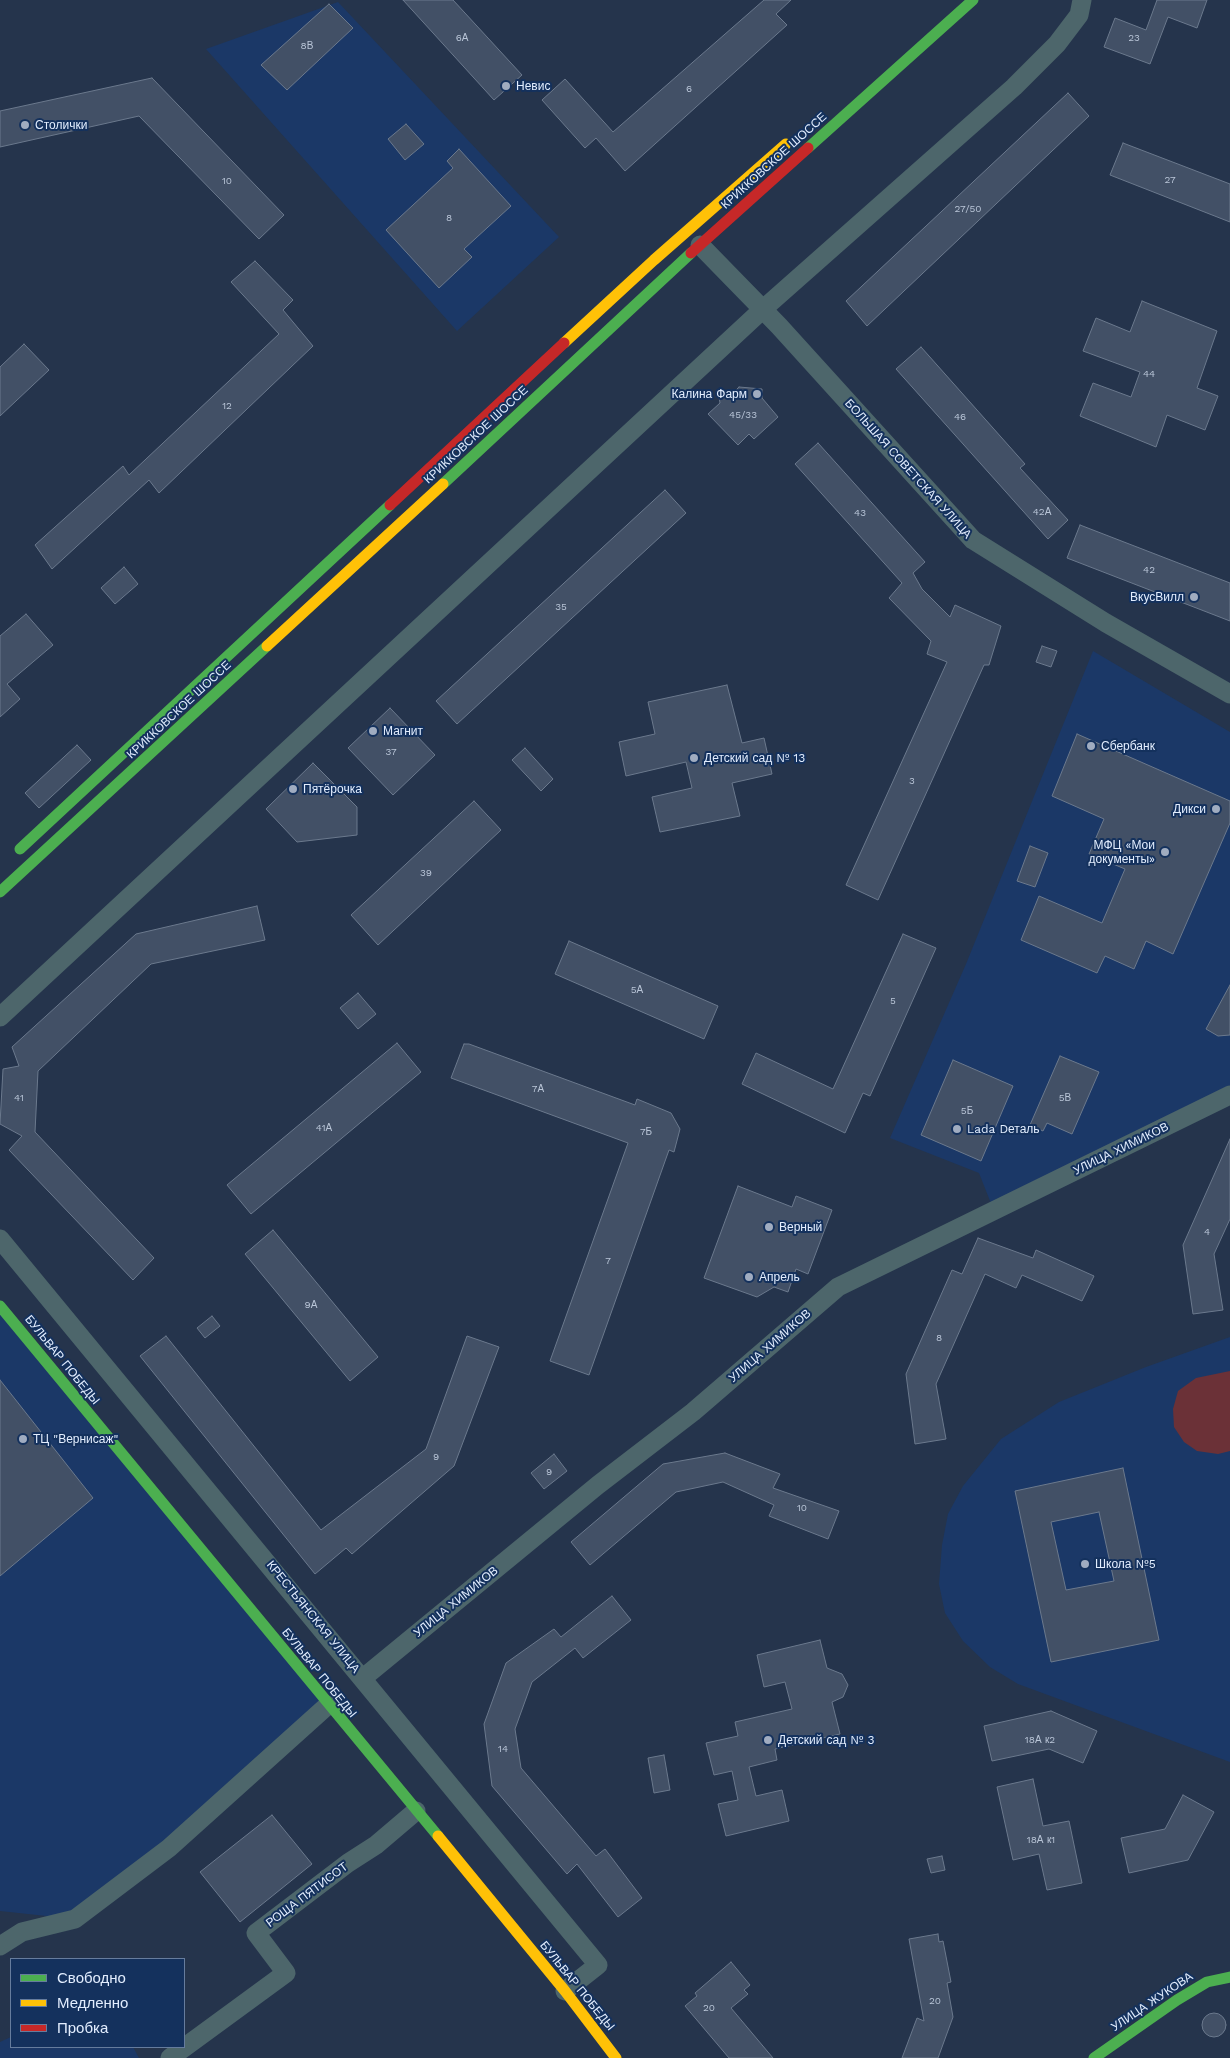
<!DOCTYPE html>
<html>
<head>
<meta charset="utf-8">
<style>
  body { margin:0 }
  #map { position:relative; width:1230px; height:2058px; overflow:hidden; background:#25344c; font-family:"Work Sans",sans-serif }
  canvas { display:block }
  .legend { position:absolute; left:10px; top:1958px; width:175px; height:90px; box-sizing:border-box; background:#14315d; border:1px solid #667c9d; margin:0; padding:6px 9px; list-style:none; font-size:15px; color:#e2edfe }
  .legend li { display:flex; align-items:center; gap:10px; height:25px }
  .legend b { width:25px; border:1px solid #667c9d }
</style>
</head>
<body>
<div id="map">
<canvas width="1230" height="2058"></canvas>
<ul class="legend">
<li><b style="height:6px;background:#4caf50"></b>Свободно</li>
<li><b style="height:6px;background:#ffc107"></b>Медленно</li>
<li><b style="height:6px;background:#c62828"></b>Пробка</li>
</ul>
</div>
<script>
const ctx = document.querySelector('canvas').getContext('2d');
ctx.lineJoin = 'round';
function fill(path, color) {
  ctx.fillStyle = color;
  ctx.fill(path, 'evenodd');
}
function shape(rows) {
  const path = new Path2D();
  for (const r of rows) {
    if (r.length === 3) {
      path.moveTo(r[0] + r[2], r[1]);
      path.arc(r[0], r[1], r[2], 0, 2 * Math.PI);
      continue;
    }
    path.moveTo(r[0], r[1]);
    for (let i = 2; i < r.length; i += 2) path.lineTo(r[i], r[i + 1]);
  }
  return path;
}
function strokePath(path, color, width, dash) {
  ctx.strokeStyle = color;
  ctx.lineWidth = width;
  ctx.lineCap = dash ? 'butt' : 'round';
  ctx.setLineDash(dash || []);
  ctx.stroke(path);
}
function label(font, color, halo, rows, align = 'center') {
  ctx.font = font + ' "Work Sans",sans-serif';
  ctx.lineWidth = 4;
  ctx.setLineDash([]);
  ctx.textBaseline = 'middle';
  ctx.strokeStyle = halo;
  ctx.fillStyle = color;
  for (const [text, x, y, turn = 0] of rows) {
    ctx.save();
    ctx.translate(x, y);
    ctx.rotate((+turn || 0) * Math.PI / 180);
    ctx.textAlign = isNaN(turn) ? turn : align;
    if (halo) ctx.strokeText(text, 0, 0);
    ctx.fillText(text, 0, 0);
    ctx.restore();
  }
}
const built = shape([
  [338,2,559,237,457,331,206,49],
  [1093,651,1230,732,1230,1095,994,1211,979,1173,890,1138,966,964],
  [0,1310,328,1705,75,1919,0,1911],
  [1230,1337,1230,1762,1018,1684,990,1667,963,1641,945,1613,939,1584,942,1545,948,1514,963,1486,1001,1439,1059,1402,1146,1367],
  [11,2037,11,2047,133,2047,139,2058,0,2058,0,2042]
]);
const green = shape([
  [1230,1371,1230,1451,1218,1454,1197,1451,1184,1442,1174,1427,1173,1409,1178,1391,1196,1378]
]);
const building = shape([
  [403,0,453,0,522,75,494,100,403,0],
  [764,0,791,0,776,14,787,25,625,171,596,138,585,148,542,100,565,79,613,132,764,0],
  [1157,0,1207,0,1197,28,1168,17,1150,64,1104,47,1115,18,1146,30,1157,0],
  [329,4,353,28,287,90,261,65,329,4],
  [152,78,284,215,259,239,139,116,0,147,0,111,152,78],
  [1068,93,1089,116,867,326,846,301,1068,93],
  [406,124,424,144,405,160,388,139,406,124],
  [1123,143,1230,184,1230,222,1110,175,1123,143],
  [459,149,511,206,464,249,472,257,439,288,386,230,453,168,447,161,459,149],
  [255,261,293,300,283,310,313,346,159,493,149,480,52,569,35,545,123,466,129,475,279,334,231,282,255,261],
  [1142,301,1217,331,1197,388,1218,396,1205,430,1167,415,1156,447,1080,416,1093,383,1131,397,1140,372,1083,351,1096,318,1130,332,1142,301],
  [24,344,49,370,0,416,0,367,24,344],
  [921,347,1025,464,1020,468,1068,520,1048,539,896,369,921,347],
  [739,387,762,389,762,398,778,417,754,439,749,434,738,445,708,414,720,403,719,397,722,392,734,392,739,387],
  [818,443,925,562,913,573,922,589,950,617,955,605,1001,626,989,665,984,665,878,900,846,885,947,662,927,654,931,641,889,598,902,583,795,464,818,443],
  [665,490,686,513,457,724,436,701,665,490],
  [1080,525,1230,583,1230,621,1067,558,1080,525],
  [124,567,138,584,115,604,101,588,124,567],
  [26,614,53,645,7,684,20,699,0,717,0,636,26,614],
  [1042,646,1057,651,1051,667,1036,662,1042,646],
  [727,685,742,743,764,738,772,774,732,783,740,816,660,832,652,797,692,788,686,762,626,776,619,742,655,734,648,702,727,685],
  [390,708,435,755,393,795,348,748,390,708],
  [1077,734,1230,801,1230,823,1173,954,1146,941,1134,969,1105,956,1097,973,1021,940,1039,896,1102,923,1125,869,1089,854,1104,819,1052,796,1077,734],
  [77,745,91,760,39,808,25,793,77,745],
  [525,748,553,779,541,791,512,760,525,748],
  [313,763,357,807,357,835,297,842,266,809,313,763],
  [474,801,501,830,378,945,351,915,474,801],
  [1030,846,1048,853,1035,887,1017,881,1030,846],
  [257,906,265,940,151,964,38,1071,35,1132,154,1258,133,1280,9,1150,22,1136,0,1124,3,1069,19,1066,12,1047,136,934,257,906],
  [903,934,936,948,870,1096,863,1093,845,1133,742,1084,756,1053,833,1089,903,934],
  [569,941,718,1006,704,1039,555,974,569,941],
  [1230,985,1230,1035,1218,1036,1206,1029,1230,985],
  [358,993,376,1014,358,1029,340,1008,358,993],
  [397,1043,421,1072,251,1214,227,1185,397,1043],
  [464,1044,469,1044,635,1105,637,1099,671,1113,680,1129,674,1152,669,1150,589,1375,550,1361,628,1143,451,1078,464,1044],
  [1060,1056,1099,1072,1072,1134,1047,1123,1043,1131,1030,1125,1060,1056],
  [953,1060,1013,1086,981,1161,921,1135,953,1060],
  [1230,1139,1230,1219,1214,1254,1223,1310,1193,1314,1183,1245,1230,1139],
  [738,1186,792,1207,796,1196,832,1210,808,1274,796,1269,788,1292,774,1287,757,1297,704,1278,738,1186],
  [273,1230,378,1357,350,1381,245,1254,273,1230],
  [978,1238,1033,1258,1036,1250,1094,1276,1082,1301,1022,1275,1016,1288,985,1274,936,1384,946,1439,915,1444,906,1374,952,1270,962,1274,978,1238],
  [212,1316,220,1326,205,1338,197,1328,212,1316],
  [166,1336,321,1530,426,1449,467,1336,499,1347,454,1466,352,1554,346,1548,315,1574,140,1356,166,1336],
  [0,1380,93,1498,0,1576,0,1380],
  [725,1453,780,1474,773,1488,839,1511,828,1539,769,1516,774,1505,723,1482,676,1492,590,1565,571,1542,663,1464,725,1453],
  [554,1454,567,1471,544,1489,531,1473,554,1454],
  [1123,1468,1159,1640,1051,1662,1015,1491,1123,1468],
  [1099,1512,1114,1581,1066,1590,1051,1522,1099,1512],
  [612,1596,631,1620,583,1658,575,1648,532,1682,515,1729,521,1768,596,1856,605,1849,642,1898,618,1917,577,1864,567,1874,492,1786,484,1724,506,1663,554,1629,561,1637,612,1596],
  [820,1640,827,1668,842,1674,848,1685,843,1697,832,1702,840,1734,775,1749,777,1760,749,1767,756,1796,782,1790,789,1821,726,1836,718,1804,738,1800,732,1771,714,1775,706,1743,738,1736,735,1722,792,1709,785,1682,764,1687,757,1655,820,1640],
  [1051,1711,1097,1731,1083,1763,1049,1749,992,1761,984,1726,1051,1711],
  [664,1755,670,1790,654,1793,648,1758,664,1755],
  [1033,1779,1043,1826,1069,1821,1082,1883,1047,1890,1039,1854,1013,1860,997,1787,1033,1779],
  [1183,1795,1214,1812,1188,1860,1129,1873,1121,1838,1165,1829,1183,1795],
  [272,1815,312,1864,240,1922,200,1872,272,1815],
  [942,1856,945,1870,931,1873,927,1859,942,1856],
  [938,1934,939,1942,943,1941,951,1982,947,1983,953,2017,938,2058,902,2058,917,2018,924,2021,909,1939,938,1934],
  [731,1962,750,1985,744,1990,748,1994,731,2008,773,2058,729,2058,685,2006,697,1996,695,1993,731,1962],
  [1214,2025,12]
]);
const street = shape([
  [700,245,779,326,973,540,1106,623,1230,694],
  [0,1017,762,310,1014,87,1057,44,1079,15,1082,0],
  [0,1239,598,1965,565,1991],
  [363,1678,598,1485,693,1412,838,1287,1230,1095],
  [0,1946,22,1932,75,1919,169,1848,328,1705],
  [170,2058,286,1973,256,1933,348,1863,376,1845,416,1811]
]);
const fast = shape([
  [808,148,973,0],
  [443,484,691,253],
  [20,849,390,505],
  [0,892,267,646],
  [0,1306,438,1836],
  [1094,2058,1177,2000,1207,1982,1230,1977]
]);
const slow = shape([
  [564,343,654,260,786,144],
  [267,646,443,484],
  [438,1836,565,1991,616,2058]
]);
const jam = shape([
  [691,253,808,148],
  [390,505,564,343]
]);
const markers = [
  [506,86,5,"#a0acc0"],
  [25,125,5,"#a0acc0"],
  [757,394,5,"#a0acc0"],
  [1194,597,5,"#a0acc0"],
  [373,731,5,"#a0acc0"],
  [1091,746,5,"#a0acc0"],
  [694,758,5,"#a0acc0"],
  [293,789,5,"#a0acc0"],
  [1216,809,5,"#a0acc0"],
  [1165,852,5,"#a0acc0"],
  [957,1129,5,"#a0acc0"],
  [769,1227,5,"#a0acc0"],
  [749,1277,5,"#a0acc0"],
  [23,1439,5,"#a0acc0"],
  [1085,1564,5,"#a0acc0"],
  [768,1740,5,"#a0acc0"]
];
const numberNames = [
  ["6А",462,38],
  ["23",1134,38],
  ["8В",307,46],
  ["6",689,89],
  ["27",1170,180],
  ["10",227,181],
  ["27/50",968,209],
  ["8",449,218],
  ["44",1149,374],
  ["12",227,406],
  ["45/33",743,415],
  ["46",960,417],
  ["42А",1042,512],
  ["43",860,513],
  ["42",1149,570],
  ["35",561,607],
  ["37",391,752],
  ["3",912,781],
  ["39",426,873],
  ["5А",637,990],
  ["5",893,1001],
  ["7А",538,1089],
  ["41",19,1098],
  ["5В",1065,1098],
  ["5Б",967,1111],
  ["41А",324,1128],
  ["7Б",646,1132],
  ["4",1207,1232],
  ["7",608,1261],
  ["9А",311,1305],
  ["8",939,1338],
  ["9",436,1457],
  ["9",549,1472],
  ["10",802,1508],
  ["18А к2",1040,1740],
  ["14",503,1749],
  ["18А к1",1041,1840],
  ["20",935,2001],
  ["20",709,2008]
];
const poiNames = [
  ["Невис",516,86],
  ["Столички",35,125],
  ["Калина Фарм",747,394,"right"],
  ["ВкусВилл",1184,597,"right"],
  ["Магнит",383,731],
  ["Сбербанк",1101,746],
  ["Детский сад № 13",704,758],
  ["Пятёрочка",303,789],
  ["Дикси",1206,809,"right"],
  ["МФЦ «Мои",1155,845,"right"],
  ["документы»",1155,859,"right"],
  ["Lada Dеталь",967,1129],
  ["Верный",779,1227],
  ["Апрель",759,1277],
  ["ТЦ \"Вернисаж\"",33,1439],
  ["Школа №5",1095,1564],
  ["Детский сад № 3",778,1740]
];
const streetNames = [
  ["КРИККОВСКОЕ ШОССЕ",774,161,-42],
  ["КРИККОВСКОЕ ШОССЕ",476,435,-43],
  ["БОЛЬШАЯ СОВЕТСКАЯ УЛИЦА",908,469,48],
  ["КРИККОВСКОЕ ШОССЕ",179,710,-43],
  ["УЛИЦА ХИМИКОВ",1121,1149,-26],
  ["УЛИЦА ХИМИКОВ",770,1346,-41],
  ["БУЛЬВАР ПОБЕДЫ",62,1360,51],
  ["УЛИЦА ХИМИКОВ",456,1602,-39],
  ["КРЕСТЬЯНСКАЯ УЛИЦА",313,1617,51],
  ["БУЛЬВАР ПОБЕДЫ",319,1673,51],
  ["РОЩА ПЯТИСОТ",307,1895,-37],
  ["БУЛЬВАР ПОБЕДЫ",577,1986,51],
  ["УЛИЦА ЖУКОВА",1152,2002,-34]
];
fill(built, '#1b3867');
fill(green, '#6b3137');
fill(building, '#425066');
strokePath(building, '#6b798d', 1);
strokePath(street, '#4d666b', 19);
strokePath(fast, '#4caf50', 11);
strokePath(slow, '#ffc107', 11);
strokePath(jam, '#c62828', 11);
for (const [x, y, r, color] of markers) {
  const dot = new Path2D();
  dot.arc(x, y, r, 0, 2 * Math.PI);
  ctx.fillStyle = color;
  ctx.fill(dot);
  strokePath(dot, '#14315d', 2);
}
label('10px', '#bac6d8', null, numberNames);
label('12px', '#e2edfe', '#14315d', poiNames, 'left');
label('12px', '#e2edfe', '#14315d', streetNames);
</script>
</body>
</html>
